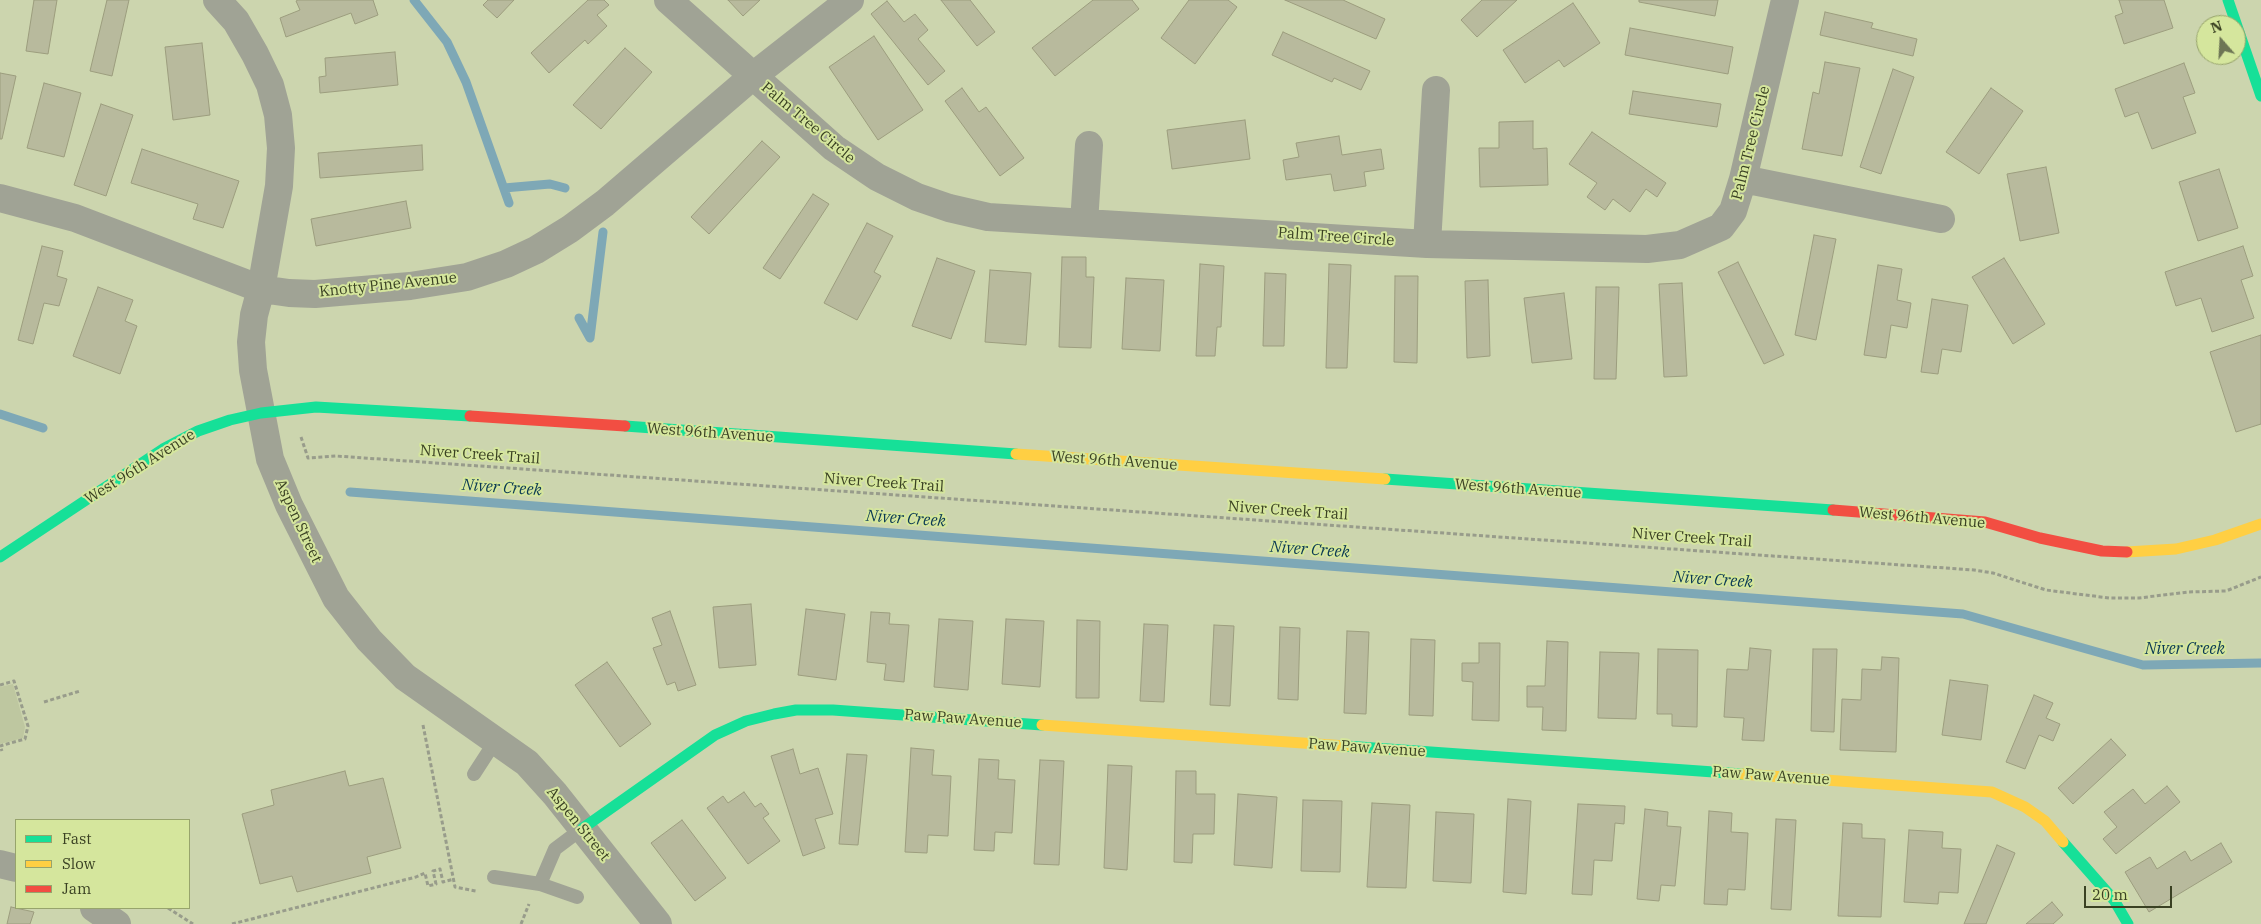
<!DOCTYPE html>
<html>
<head>
<meta charset="utf-8">
<style>
  body { margin:0 }
  #map { position:relative; width:2261px; height:924px; overflow:hidden; background:#ccd5ae; font-family:"IBM Plex Serif",serif }
  canvas { display:block }
  .legend { position:absolute; left:15px; top:819px; width:175px; height:90px; box-sizing:border-box; background:#d5e69d; border:1px solid #97a46c; margin:0; padding:6px 9px; list-style:none; font-size:15px; color:#3a4123 }
  .legend li { display:flex; align-items:center; gap:10px; height:25px }
  .legend b { width:25px; border:1px solid #97a46c }
  .north { position:absolute; left:2196px; top:15px; width:50px; height:50px; box-sizing:border-box; background:#d5e69d; border:1px solid #97a46c; border-radius:50%; rotate:341deg; font-size:14px; font-weight:700; line-height:20px; text-align:center; color:#3a4123 }
  .north::after { content:''; display:block; margin:auto; width:18px; height:22px; background:#6d7554; clip-path:polygon(50% 0,100% 100%,50% 72%,0 100%) }
  .scale { position:absolute; left:2084px; top:886px; width:88px; height:22px; box-sizing:border-box; border:2px solid #3a4123; border-top:0; padding-left:6px; font-size:15px; line-height:18px; white-space:nowrap; color:#3a4123; -webkit-text-stroke:4px #d5e69d; paint-order:stroke }
</style>
</head>
<body>
<div id="map">
<canvas width="2261" height="924"></canvas>
<ul class="legend">
<li><b style="height:6px;background:#16e098"></b>Fast</li>
<li><b style="height:6px;background:#ffcf43"></b>Slow</li>
<li><b style="height:6px;background:#f24e42"></b>Jam</li>
</ul>
<div class="north">N</div>
<div class="scale">20 m</div>
</div>
<script>
const ctx = document.querySelector('canvas').getContext('2d');
ctx.lineJoin = 'round';
function fill(path, color) {
  ctx.fillStyle = color;
  ctx.fill(path, 'evenodd');
}
function shape(rows) {
  const path = new Path2D();
  for (const r of rows) {
    path.moveTo(r[0], r[1]);
    for (let i = 2; i < r.length; i += 2) path.lineTo(r[i], r[i + 1]);
  }
  return path;
}
function strokePath(path, color, width, dash) {
  ctx.strokeStyle = color;
  ctx.lineWidth = width;
  ctx.lineCap = dash ? 'butt' : 'round';
  ctx.setLineDash(dash || []);
  ctx.stroke(path);
}
function label(font, color, halo, rows, align = 'center') {
  ctx.font = font + ' "IBM Plex Serif",serif';
  ctx.lineWidth = 4;
  ctx.setLineDash([]);
  ctx.textBaseline = 'middle';
  ctx.strokeStyle = halo;
  ctx.fillStyle = color;
  for (const [text, x, y, turn = 0] of rows) {
    ctx.save();
    ctx.translate(x, y);
    ctx.rotate((+turn || 0) * Math.PI / 180);
    ctx.textAlign = isNaN(turn) ? turn : align;
    if (halo) ctx.strokeText(text, 0, 0);
    ctx.fillText(text, 0, 0);
    ctx.restore();
  }
}
const green = shape([
  [13,684,25,727,23,738,0,744,0,687]
]);
const stream = shape([
  [414,0,447,42,466,82,509,203],
  [504,188,550,184,565,188],
  [579,318,590,338],
  [590,338,603,232],
  [0,414,43,428],
  [350,492,1963,614,2143,665,2261,663]
]);
const building = shape([
  [34,0,57,0,48,54,26,51,34,0],
  [107,0,129,0,112,76,90,71,107,0],
  [373,0,378,15,355,24,351,13,286,37,280,18,300,10,296,1,298,0,373,0],
  [488,0,514,0,497,18,483,5,488,0],
  [588,0,604,0,609,5,597,15,607,26,588,44,585,40,549,73,531,53,588,0],
  [728,0,760,0,743,16,728,0],
  [941,0,970,0,995,32,977,46,941,0],
  [1093,0,1132,0,1139,9,1055,76,1032,48,1093,0],
  [1189,0,1228,0,1237,7,1195,64,1161,38,1189,0],
  [1285,0,1343,0,1385,19,1376,39,1285,0],
  [1482,0,1517,0,1477,37,1461,20,1482,0],
  [1639,0,1718,0,1715,16,1639,2,1639,0],
  [2119,0,2164,0,2173,28,2124,44,2115,16,2123,13,2119,0],
  [887,1,904,22,915,14,928,30,918,39,945,71,928,85,871,14,887,1],
  [1573,3,1600,43,1564,67,1559,60,1525,83,1503,50,1573,3],
  [1825,12,1873,23,1871,28,1917,39,1913,56,1820,35,1825,12],
  [1630,28,1733,47,1728,74,1625,55,1630,28],
  [1283,32,1370,71,1361,90,1334,78,1332,82,1272,55,1283,32],
  [874,36,923,110,878,140,829,67,874,36],
  [202,43,210,115,173,120,165,47,202,43],
  [625,48,652,72,601,129,573,105,625,48],
  [395,52,398,85,320,93,319,77,326,76,325,58,395,52],
  [1825,62,1860,68,1842,156,1802,149,1813,92,1819,94,1825,62],
  [2184,63,2195,93,2183,97,2196,133,2152,149,2138,112,2125,117,2115,89,2184,63],
  [1893,69,1914,77,1881,174,1860,167,1893,69],
  [0,73,16,76,2,139,0,139,0,73],
  [44,83,81,93,64,157,27,148,44,83],
  [962,88,979,112,986,107,1024,158,1000,176,945,101,962,88],
  [1991,88,2023,111,1979,174,1946,152,1991,88],
  [1633,91,1721,104,1717,127,1629,114,1633,91],
  [101,104,133,115,106,196,74,185,101,104],
  [1245,120,1250,159,1172,169,1167,130,1245,120],
  [1533,121,1533,149,1547,148,1548,185,1480,187,1479,148,1499,148,1499,122,1533,121],
  [1592,132,1666,183,1657,197,1646,189,1630,212,1613,199,1605,210,1587,197,1597,183,1569,164,1592,132],
  [1339,136,1342,155,1381,149,1384,169,1364,172,1366,186,1334,191,1331,174,1286,180,1283,160,1299,157,1296,143,1339,136],
  [762,141,780,157,709,234,691,217,762,141],
  [422,145,423,170,320,178,318,153,422,145],
  [142,149,239,181,223,228,193,219,198,204,131,183,142,149],
  [2046,167,2059,233,2020,241,2007,174,2046,167],
  [2219,169,2238,228,2198,241,2179,182,2219,169],
  [813,194,829,204,780,279,763,268,813,194],
  [406,201,411,228,316,246,311,219,406,201],
  [867,223,893,236,874,272,881,276,857,320,824,303,867,223],
  [1814,235,1836,239,1816,340,1795,335,1814,235],
  [42,246,63,251,57,276,67,279,59,306,44,303,33,344,18,340,42,246],
  [2243,246,2253,276,2241,280,2254,318,2212,332,2201,298,2176,306,2165,272,2243,246],
  [1062,257,1086,257,1086,277,1094,277,1091,348,1059,347,1062,257],
  [937,258,975,271,951,339,912,326,937,258],
  [2004,258,2045,324,2013,344,1972,277,2004,258],
  [1738,262,1784,355,1764,364,1718,272,1738,262],
  [1200,264,1224,266,1221,327,1217,327,1215,356,1196,356,1200,264],
  [1329,264,1351,265,1347,368,1326,368,1329,264],
  [1878,265,1902,269,1897,300,1911,303,1907,328,1891,325,1886,358,1864,355,1878,265],
  [990,270,1031,273,1026,345,985,342,990,270],
  [1265,273,1286,274,1284,346,1263,346,1265,273],
  [1395,276,1418,276,1417,363,1394,362,1395,276],
  [1126,278,1164,280,1160,351,1122,349,1126,278],
  [1488,280,1490,356,1467,358,1465,281,1488,280],
  [1682,283,1687,376,1664,377,1659,284,1682,283],
  [98,287,133,300,125,321,137,326,120,374,73,356,98,287],
  [1596,287,1619,287,1616,379,1594,379,1596,287],
  [1564,293,1572,359,1532,363,1524,298,1564,293],
  [1932,299,1968,305,1961,352,1942,349,1938,374,1921,372,1932,299],
  [2261,335,2261,424,2236,432,2210,352,2261,335],
  [751,604,756,665,719,668,713,607,751,604],
  [806,609,845,614,836,680,798,675,806,609],
  [670,611,696,685,678,691,675,682,667,685,653,648,662,645,652,618,670,611],
  [871,612,890,613,889,624,909,625,904,682,884,680,886,664,867,662,871,612],
  [939,619,973,621,968,690,934,687,939,619],
  [1006,619,1044,621,1040,687,1002,684,1006,619],
  [1077,620,1100,621,1099,698,1076,698,1077,620],
  [1144,624,1168,625,1164,702,1140,701,1144,624],
  [1214,625,1234,626,1230,706,1210,705,1214,625],
  [1280,627,1300,628,1298,700,1278,699,1280,627],
  [1347,631,1369,632,1366,714,1344,713,1347,631],
  [1411,639,1435,640,1433,716,1409,715,1411,639],
  [1547,641,1568,642,1566,731,1542,730,1543,707,1527,707,1527,686,1545,686,1547,641],
  [1479,643,1500,643,1499,721,1472,720,1473,682,1462,681,1462,663,1479,663,1479,643],
  [1750,648,1771,650,1764,741,1742,740,1744,718,1724,717,1727,669,1748,670,1750,648],
  [1658,649,1698,650,1697,727,1672,726,1672,714,1657,714,1658,649],
  [1813,649,1837,649,1834,732,1811,731,1813,649],
  [1600,652,1639,653,1636,719,1598,718,1600,652],
  [1882,657,1899,658,1896,752,1840,750,1842,699,1861,700,1862,669,1881,670,1882,657],
  [607,662,651,724,620,747,575,685,607,662],
  [1950,680,1988,685,1981,740,1942,735,1950,680],
  [2034,695,2053,703,2046,718,2060,724,2053,741,2039,735,2025,769,2006,762,2034,695],
  [2111,739,2126,755,2073,804,2058,788,2111,739],
  [911,748,934,750,932,775,951,776,948,836,928,835,927,853,905,852,911,748],
  [793,749,800,774,818,768,833,814,815,819,825,848,803,856,771,756,793,749],
  [847,754,867,755,858,845,839,844,847,754],
  [979,759,999,760,998,779,1015,780,1012,833,995,832,994,851,974,850,979,759],
  [1040,760,1064,761,1059,865,1034,864,1040,760],
  [1108,765,1132,766,1127,870,1104,868,1108,765],
  [345,771,349,786,383,778,401,848,367,857,371,873,297,892,292,876,260,884,242,814,274,805,271,790,345,771],
  [1176,771,1196,771,1196,794,1215,794,1214,834,1193,834,1192,863,1174,862,1176,771],
  [2167,786,2180,802,2116,854,2103,839,2117,827,2104,812,2133,789,2145,804,2167,786],
  [744,792,755,807,761,803,769,814,763,818,780,841,748,864,707,808,723,796,728,803,744,792],
  [1238,794,1277,797,1272,868,1234,865,1238,794],
  [1508,799,1531,801,1526,894,1503,892,1508,799],
  [1303,800,1342,801,1340,872,1301,871,1303,800],
  [1372,803,1410,805,1406,888,1367,887,1372,803],
  [1578,804,1625,806,1624,824,1615,823,1612,861,1594,860,1592,895,1572,894,1578,804],
  [1645,809,1668,812,1667,826,1681,827,1675,886,1661,885,1659,901,1637,899,1645,809],
  [1709,811,1732,813,1731,832,1748,833,1745,890,1728,889,1727,905,1704,904,1709,811],
  [1436,812,1474,814,1471,883,1433,881,1436,812],
  [1776,819,1796,820,1791,910,1771,909,1776,819],
  [682,820,726,878,695,901,651,843,682,820],
  [1843,823,1862,824,1862,838,1885,839,1881,917,1838,916,1843,823],
  [1909,830,1943,832,1942,848,1961,849,1958,893,1939,892,1938,904,1904,902,1909,830],
  [2221,843,2232,862,2149,912,2125,872,2150,857,2157,869,2185,851,2191,861,2221,843],
  [1997,845,2015,853,1986,924,1964,924,1997,845],
  [2052,902,2063,915,2053,924,2026,924,2052,902],
  [11,907,34,912,30,924,7,924,11,907]
]);
const path = shape([
  [301,437,308,458,336,456,1974,570,1993,573,2046,590,2109,598,2139,598,2188,592,2226,591,2261,577],
  [0,685,14,681,28,726,25,739,0,746,2,751],
  [44,702,80,691],
  [423,725,455,887,476,891],
  [168,908,193,924],
  [232,924,416,877,425,873,428,886,436,884,433,871,440,869,443,882,454,879],
  [521,924,529,904]
]);
const lane = shape([
  [474,774,496,740],
  [494,877,540,884,577,897],
  [540,884,555,849,583,828]
]);
const street = shape([
  [217,0,236,21,255,54,270,85,278,115,281,148,279,186,261,289,254,315,251,342,253,370,270,459,289,505,336,598,369,640,405,677,527,763,555,794,658,924],
  [668,0,834,148,877,177,917,197,949,208,988,217,1427,244,1647,249,1680,245,1721,227,1733,211,1743,179,1785,0],
  [1743,179,1941,219],
  [0,198,75,218,261,289,289,293,315,294,410,286,467,277,506,264,536,250,570,229,605,203,753,76,850,0],
  [1084,223,1089,145],
  [1427,244,1436,90],
  [0,864,16,868],
  [94,908,117,924]
]);
const fast = shape([
  [2228,0,2261,96],
  [625,426,1016,454],
  [1385,479,1833,510],
  [0,557,163,449,198,431,230,420,261,413,316,407,470,416],
  [1346,746,1742,774],
  [583,828,715,735,746,721,774,714,796,710,833,710,1042,725],
  [2063,842,2114,900,2128,924]
]);
const slow = shape([
  [1016,454,1385,479],
  [2127,552,2176,549,2215,540,2261,524],
  [1042,725,1346,746],
  [1742,774,1992,792,2025,807,2045,821,2063,842]
]);
const jam = shape([
  [470,416,625,426],
  [1833,510,1985,522,2040,538,2102,551,2127,552]
]);
const streetNames = [
  ["Palm Tree Circle",808,123,40],
  ["Palm Tree Circle",1751,143,-76],
  ["Palm Tree Circle",1336,237,4],
  ["Knotty Pine Avenue",388,285,-6],
  ["West 96th Avenue",710,433,4],
  ["Niver Creek Trail",480,455,4],
  ["West 96th Avenue",1114,461,4],
  ["West 96th Avenue",140,467,-32],
  ["Niver Creek Trail",884,483,4],
  ["West 96th Avenue",1518,489,4],
  ["Niver Creek Trail",1288,511,4],
  ["West 96th Avenue",1922,518,5],
  ["Aspen Street",298,521,65],
  ["Niver Creek Trail",1692,538,4],
  ["Paw Paw Avenue",963,719,4],
  ["Paw Paw Avenue",1367,748,4],
  ["Paw Paw Avenue",1771,776,4],
  ["Aspen Street",578,824,51]
];
const waterNames = [
  ["Niver Creek",502,488,4],
  ["Niver Creek",906,519,4],
  ["Niver Creek",1310,550,4],
  ["Niver Creek",1713,580,4],
  ["Niver Creek",2185,649]
];
fill(green, '#bec7a0');
strokePath(stream, '#7ea8b6', 9);
fill(building, '#b8ba9d');
strokePath(building, '#9c9d7e', 1);
strokePath(path, '#989c8b', 3, [4, 2.5]);
strokePath(lane, '#a0a395', 14);
strokePath(street, '#a0a395', 28);
strokePath(fast, '#16e098', 11);
strokePath(slow, '#ffcf43', 11);
strokePath(jam, '#f24e42', 11);
label('15px', '#3a4123', '#d5e69d', streetNames);
label('italic 16px', '#0a3954', '#d5e69d', waterNames);
</script>
</body>
</html>
